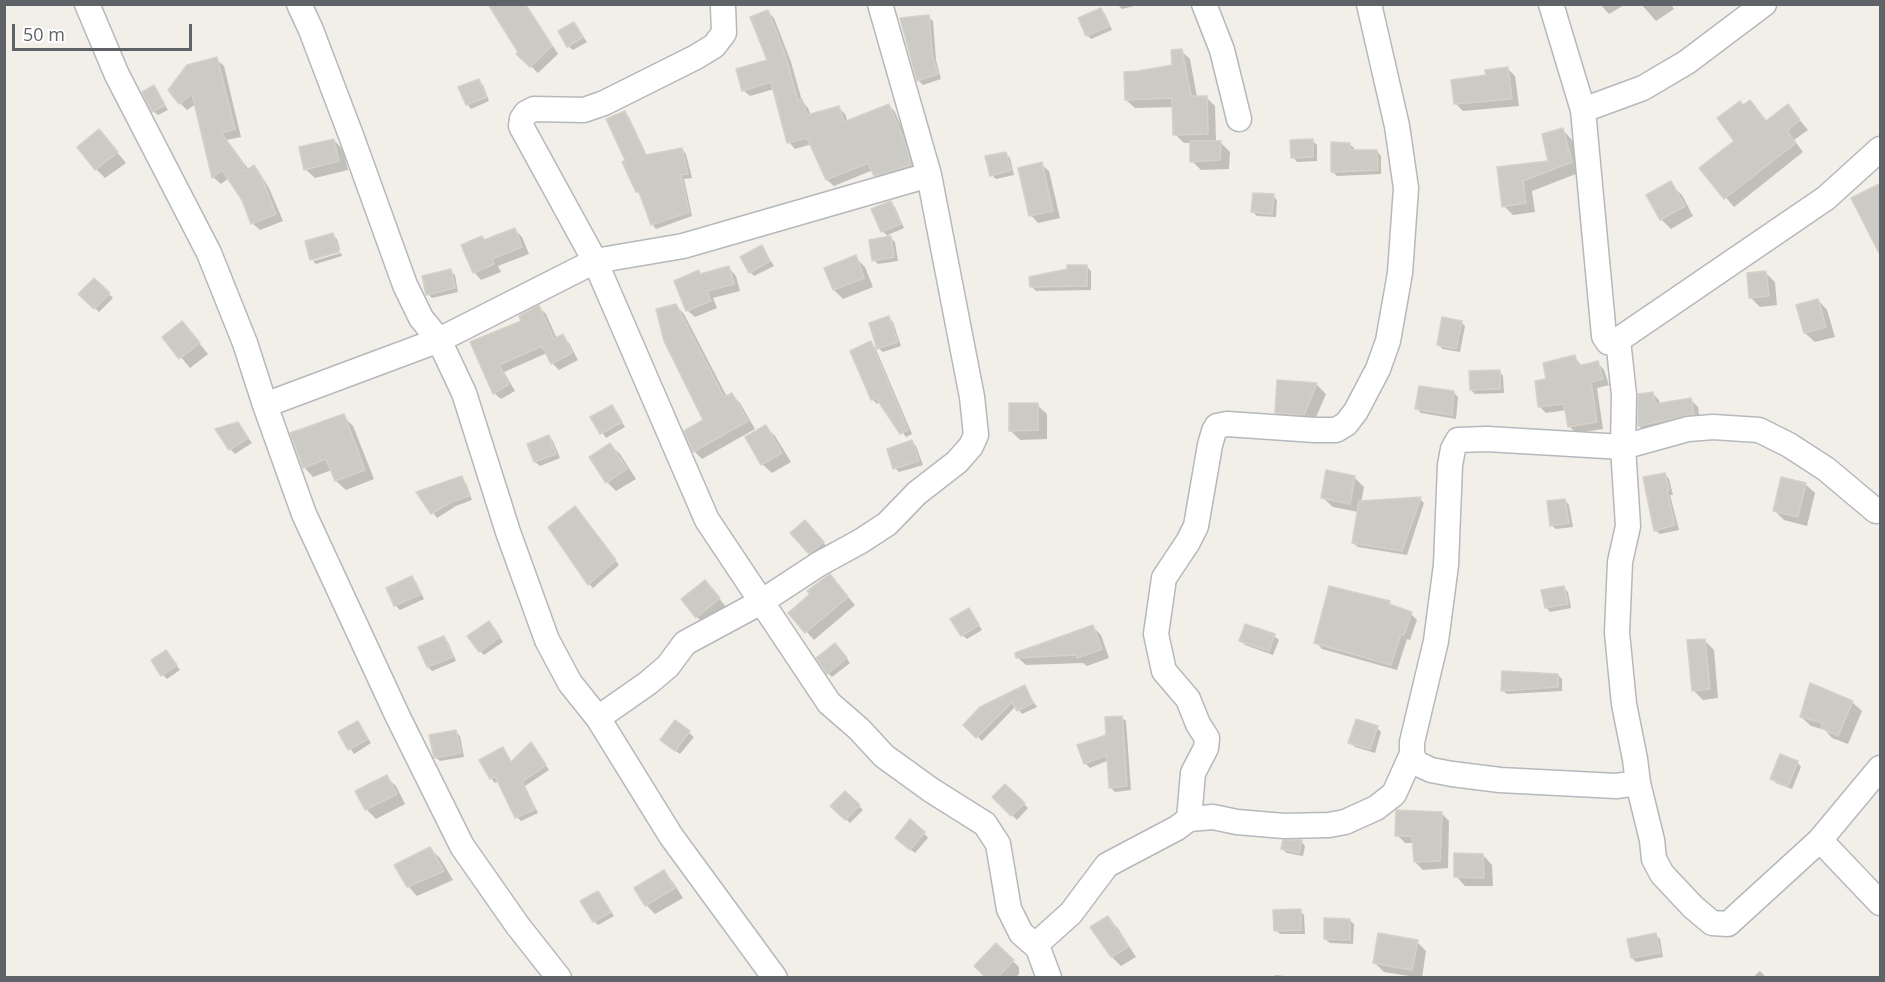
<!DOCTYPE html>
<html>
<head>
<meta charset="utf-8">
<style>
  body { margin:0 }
  #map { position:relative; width:1885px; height:982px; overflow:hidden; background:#f1efe8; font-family:"Open Sans",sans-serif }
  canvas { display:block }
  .frame { position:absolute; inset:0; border:6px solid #5f6368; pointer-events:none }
  .scale { position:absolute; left:12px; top:24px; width:180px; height:27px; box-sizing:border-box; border:3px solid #5f6368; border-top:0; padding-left:8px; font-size:18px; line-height:21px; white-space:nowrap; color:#5f6368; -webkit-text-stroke:4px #fff; paint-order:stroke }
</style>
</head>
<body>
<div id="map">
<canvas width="1885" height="982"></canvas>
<div class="frame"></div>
<div class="scale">50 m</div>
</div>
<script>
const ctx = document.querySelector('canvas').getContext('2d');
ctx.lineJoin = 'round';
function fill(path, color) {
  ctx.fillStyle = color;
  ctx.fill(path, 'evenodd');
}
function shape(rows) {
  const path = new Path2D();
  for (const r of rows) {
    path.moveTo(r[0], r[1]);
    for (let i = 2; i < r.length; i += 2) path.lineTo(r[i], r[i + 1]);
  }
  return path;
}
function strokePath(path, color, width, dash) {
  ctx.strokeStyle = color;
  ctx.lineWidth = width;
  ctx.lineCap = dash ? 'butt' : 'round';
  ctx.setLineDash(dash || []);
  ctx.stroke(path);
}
const shadow = shape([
  [490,4,526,4,558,54,538,73,518,54,520,52],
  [1117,4,1142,4,1122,9],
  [1600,4,1626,4,1609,14],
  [1641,4,1671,4,1674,9,1656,21],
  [1101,10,1105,14,1112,30,1091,39,1087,35],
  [768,12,774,18,791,62,802,101,808,108,811,115,839,108,845,114,848,123,889,105,895,112,911,150,917,172,882,182,873,170,834,186,827,180,812,144,795,149,789,142,774,89,750,96,743,90,769,61],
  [928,17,933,21,936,60,941,79,923,85,918,80],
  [574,24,587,42,573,50,568,46],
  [1181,51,1190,59,1197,97,1206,97,1215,106,1216,142,1220,142,1230,152,1229,169,1201,170,1192,161,1192,143,1184,143,1175,134,1174,107,1135,108,1126,100,1173,66],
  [216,59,224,66,241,137,227,140,249,170,253,167,261,175,269,188,283,221,260,230,252,223,243,199,229,178,221,184,213,177,196,104,187,110,180,103],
  [1508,69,1515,76,1519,106,1463,111,1456,104,1488,77],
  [478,81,483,85,489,101,471,109,467,104],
  [154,87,168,110,158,115,153,111],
  [1750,102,1767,122,1788,106,1808,130,1794,140,1803,152,1734,207,1701,169,1736,141,1744,107],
  [624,112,629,117,647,156,682,149,686,154,692,178,684,179,692,216,656,229,652,224,641,196,637,191],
  [1563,130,1572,140,1581,172,1532,191,1535,212,1513,215,1504,206,1499,168,1550,162],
  [99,131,126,163,105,178,96,169],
  [334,140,343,150,348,170,315,178,305,169],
  [1312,140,1317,145,1317,161,1297,162,1293,157],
  [1349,144,1354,148,1354,152,1377,151,1381,156,1381,174,1337,176,1332,171],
  [1005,153,1010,158,1014,175,996,179,992,175],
  [1041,164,1049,171,1060,218,1038,223,1031,215],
  [1672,186,1682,195,1693,216,1671,229,1661,219],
  [1273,196,1277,200,1276,217,1257,216,1253,212],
  [890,203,895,207,904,228,888,235,895,242,898,261,878,264,874,260,889,237,882,231],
  [515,230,522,237,529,254,498,266,501,272,481,280,474,272,485,242],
  [332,234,337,239,340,250,312,258,312,260,306,242],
  [762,247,774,266,754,276,750,272],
  [341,253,342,256,316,264,313,261],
  [855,257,865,267,873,287,843,299,834,290],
  [1086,266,1091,271,1091,290,1036,291,1031,286],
  [729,268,736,276,740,291,713,298,717,308,695,317,687,310,698,272,701,275],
  [450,271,455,275,458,292,432,298,428,294],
  [1766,273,1775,282,1777,305,1760,307,1750,297],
  [94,280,113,298,99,312,80,294],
  [1818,300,1827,310,1835,337,1815,342,1805,333],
  [676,306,684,314,727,397,732,395,740,403,755,429,702,459,694,451,705,420],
  [539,307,546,314,557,339,563,336,569,343,578,360,559,370,552,363,547,353,504,372,515,391,501,399,494,393,472,343,523,321],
  [889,318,893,322,901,346,883,352,878,348],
  [1461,322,1465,326,1460,352,1443,349,1438,345],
  [191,333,208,354,190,368,164,337],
  [871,343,875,347,912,434,906,437,880,402,877,404,872,399],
  [1575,357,1582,367,1598,363,1604,370,1609,385,1597,388,1603,429,1576,433,1569,426,1567,410,1546,413,1539,406,1548,381],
  [1499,371,1503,376,1504,393,1475,394,1471,390],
  [1278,382,1317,385,1326,394,1313,424,1286,422,1276,412],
  [1453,392,1458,397,1456,419,1421,413,1416,408],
  [1652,393,1659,400,1660,405,1691,400,1698,407,1700,421,1646,433,1639,426],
  [1037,405,1047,414,1047,439,1020,440,1010,430],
  [612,407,625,427,606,438,592,417],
  [343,416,353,426,374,479,346,490,336,481,332,470,313,477,304,467],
  [238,424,252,443,235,454,230,449],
  [766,427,775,436,791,462,772,473,762,464],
  [549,437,553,441,560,458,540,466,535,462,529,445],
  [912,442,916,446,923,465,899,472,895,468],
  [610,445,620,454,636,479,616,491,607,482],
  [1665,474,1669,479,1673,495,1670,495,1679,530,1660,534,1655,530],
  [1354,477,1364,487,1361,503,1420,499,1424,503,1407,555,1358,547,1353,543,1358,512,1333,507,1323,498],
  [461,478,466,483,472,500,456,506,437,518,419,493],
  [1805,484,1815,493,1807,526,1784,520,1775,511],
  [1565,500,1569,505,1573,527,1556,529,1551,525],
  [579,512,619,565,593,588,589,584],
  [810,526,827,547,814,557,810,553],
  [830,576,855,605,814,640,790,613],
  [412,578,416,582,424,599,400,610,395,605],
  [705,582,728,609,706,626,697,617],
  [1564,588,1568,592,1571,608,1550,612,1546,607],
  [1389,603,1394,608,1411,614,1417,620,1410,640,1407,639,1397,670,1322,649,1316,642],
  [969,610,982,630,967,639,962,635],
  [1092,626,1101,635,1109,658,1087,666,1083,663,1026,665,1017,657],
  [493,627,503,642,484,655,480,651],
  [1274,636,1279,640,1273,655,1245,645,1241,641],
  [444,638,448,642,456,661,432,671,428,667],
  [1704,640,1714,650,1718,698,1703,700,1693,690],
  [839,649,850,663,832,677,828,673],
  [166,652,180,670,167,679,163,675],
  [1558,675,1562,679,1562,691,1507,694,1502,690],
  [1024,687,1037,707,1022,714,1016,706,982,741,965,725],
  [1852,702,1862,711,1848,744,1832,738,1825,730,1811,726,1801,717],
  [1121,717,1126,721,1131,790,1115,792,1110,787,1109,760,1090,768,1086,764,1078,746,1107,736],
  [675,722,694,737,680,754,666,744],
  [357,723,371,743,354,754,340,733],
  [1377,728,1381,732,1375,753,1355,747,1350,742],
  [455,731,460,736,464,757,440,761,435,757],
  [531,744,549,770,525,786,538,813,521,821,517,817,499,781,495,783,491,778,502,749,512,763],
  [1797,762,1801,767,1792,789,1776,783,1772,779],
  [386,777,396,786,405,804,376,819,366,809],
  [1005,786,1028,808,1017,820,994,797],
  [845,793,863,810,850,823,832,806],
  [1441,813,1449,821,1448,868,1423,870,1415,862,1414,843,1405,843,1397,835],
  [924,833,928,838,915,853,901,842],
  [1301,841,1305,846,1303,856,1287,853,1282,849],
  [430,849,440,858,453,880,417,896,408,886],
  [1483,855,1492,865,1493,886,1465,886,1456,876],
  [664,872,673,882,683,898,655,914,646,905],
  [598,892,614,916,598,925,594,921],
  [1300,911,1304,915,1305,934,1280,934,1276,930],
  [1107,918,1117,927,1136,957,1121,966,1112,957,1093,927],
  [1349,920,1354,924,1353,944,1330,943,1325,939],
  [1655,934,1660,939,1663,957,1636,962,1632,958],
  [1417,942,1426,951,1422,978,1384,972,1374,962],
  [996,945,1019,967,1019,974,1015,978,998,976],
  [1760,971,1767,978,1752,978],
  [1275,975,1293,977,1293,978,1274,978]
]);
const building = shape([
  [488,4,525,4,552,46,530,67,516,54,518,52,488,4],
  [1101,8,1109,26,1086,36,1078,18,1101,8],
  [768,10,785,54,798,101,802,99,807,115,839,106,844,122,889,104,905,142,911,165,874,176,868,163,826,180,807,138,787,143,771,82,742,91,736,69,767,60,750,17,768,10],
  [929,15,932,54,938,74,917,81,900,18,929,15],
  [574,22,583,37,567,47,558,31,574,22],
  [1182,49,1191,96,1207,96,1208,134,1173,135,1172,98,1125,100,1124,72,1139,71,1172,65,1171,50,1182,49],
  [217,57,235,129,221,133,243,163,245,171,254,165,262,178,276,214,251,224,242,200,222,170,212,178,192,94,179,104,168,90,187,65,217,57],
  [1508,67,1512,99,1454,104,1451,80,1486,75,1485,70,1508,67],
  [479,79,486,97,466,105,458,87,479,79],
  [154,85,165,105,152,112,142,92,154,85],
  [1750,100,1766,121,1788,104,1800,120,1787,131,1796,143,1724,199,1699,168,1734,141,1717,118,1740,101,1743,105,1750,100],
  [625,111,646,155,682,148,688,174,681,175,689,212,651,225,639,192,636,192,622,162,625,160,606,119,625,111],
  [1563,128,1572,162,1523,181,1526,203,1502,207,1497,167,1548,161,1542,134,1563,128],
  [99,129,118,152,95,170,77,147,99,129],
  [334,139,339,161,304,170,299,147,334,139],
  [1313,139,1313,157,1291,158,1290,140,1313,139],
  [1190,141,1221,141,1220,160,1190,162,1190,141],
  [1331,142,1350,143,1350,150,1377,150,1378,170,1331,172,1331,142],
  [1006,152,1011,170,990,176,985,156,1006,152],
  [1042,162,1053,211,1029,216,1018,168,1042,162],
  [1671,181,1685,206,1660,220,1646,195,1671,181],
  [1881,183,1881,257,1851,198,1881,183],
  [1253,193,1274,194,1272,214,1251,212,1253,193],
  [891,201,901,224,881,232,871,209,891,201],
  [515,228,522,247,492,259,494,264,473,273,461,245,482,236,484,240,515,228],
  [333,233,339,252,310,260,305,241,333,233],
  [891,236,894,257,872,261,869,240,891,236],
  [762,245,770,261,749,273,740,257,762,245],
  [856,255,864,278,833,290,824,268,856,255],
  [1067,265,1087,265,1087,286,1030,287,1029,277,1067,269,1067,265],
  [729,266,734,284,707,291,711,301,686,311,674,281,699,270,700,274,729,266],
  [451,269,455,288,426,295,422,276,451,269],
  [1766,271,1769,296,1749,298,1747,273,1766,271],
  [94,278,110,293,94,309,78,294,94,278],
  [1818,299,1826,327,1804,333,1796,305,1818,299],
  [676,304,724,397,732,393,748,421,693,452,684,431,703,420,664,341,656,309,676,304],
  [539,305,554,339,563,334,572,353,551,364,542,346,499,365,509,384,493,394,470,342,521,321,519,316,539,305],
  [889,316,898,342,877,349,869,323,889,316],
  [1442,317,1462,321,1456,349,1437,345,1442,317],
  [182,321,200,343,179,359,162,337,182,321],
  [871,341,908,430,900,434,876,398,871,400,850,351,871,341],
  [1575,355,1578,366,1598,361,1603,379,1591,382,1597,422,1568,427,1564,404,1538,407,1535,381,1546,379,1543,363,1575,355],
  [1500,370,1500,389,1470,390,1469,371,1500,370],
  [1277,380,1317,383,1304,415,1275,413,1277,380],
  [1419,386,1454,391,1452,415,1415,409,1419,386],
  [1653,392,1655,404,1691,398,1694,414,1638,426,1638,394,1653,392],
  [1009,403,1038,403,1038,430,1009,431,1009,403],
  [612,405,622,422,600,434,590,417,612,405],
  [344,414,365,470,335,481,326,459,303,468,290,433,344,414],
  [238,422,248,438,229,450,215,429,238,422],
  [766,425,782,453,761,465,745,437,766,425],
  [549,435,556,454,534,462,527,444,549,435],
  [912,440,919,461,893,469,887,449,912,440],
  [610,443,627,469,606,483,589,457,610,443],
  [1326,470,1355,476,1350,504,1321,498,1326,470],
  [1665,473,1669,490,1667,491,1675,525,1654,531,1643,477,1665,473],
  [462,476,469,496,451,502,431,514,416,492,462,476],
  [1781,477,1806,483,1798,517,1773,511,1781,477],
  [1421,497,1402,551,1352,543,1359,501,1421,497],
  [1565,499,1569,523,1550,526,1547,501,1565,499],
  [575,506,616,560,588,585,548,527,575,506],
  [805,520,824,542,809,554,790,533,805,520],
  [830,574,848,597,805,633,788,613,810,594,807,591,830,574],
  [412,576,421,594,394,606,386,588,412,576],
  [705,580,720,598,696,618,681,599,705,580],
  [1329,586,1390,601,1389,604,1412,612,1404,635,1401,634,1391,665,1314,643,1329,586],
  [1564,586,1568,604,1545,608,1541,590,1564,586],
  [969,608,979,625,961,636,950,619,969,608],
  [489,621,500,637,479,652,467,636,489,621],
  [1245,624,1275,634,1269,651,1239,641,1245,624],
  [1093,625,1102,649,1077,658,1076,655,1016,658,1015,653,1093,625],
  [444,636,453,657,427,667,418,647,444,636],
  [1705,639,1710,689,1692,691,1687,640,1705,639],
  [835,643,847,658,827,674,816,658,835,643],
  [166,650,177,665,161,676,151,660,166,650],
  [1502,671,1558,674,1558,687,1501,691,1502,671],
  [1810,683,1853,701,1838,736,1821,728,1823,723,1800,717,1810,683],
  [1025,685,1033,703,1017,711,1012,702,976,738,963,725,980,707,1025,685],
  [1122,716,1127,786,1109,788,1107,755,1084,764,1077,745,1106,735,1105,717,1122,716],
  [1356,719,1378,726,1370,749,1348,743,1356,719],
  [675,720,690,731,675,751,660,740,675,720],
  [358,721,368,739,348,750,338,732,358,721],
  [456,730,461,753,434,758,429,735,456,730],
  [531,742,546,765,522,782,535,809,515,818,495,776,490,779,479,760,503,747,511,762,531,742],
  [1780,754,1798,761,1788,786,1770,779,1780,754],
  [387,775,397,794,365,810,355,791,387,775],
  [1005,784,1025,803,1011,816,992,797,1005,784],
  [845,791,860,805,845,820,830,806,845,791],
  [1396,810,1442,812,1440,861,1414,862,1412,836,1395,836,1396,810],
  [910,819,925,832,910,850,895,838,910,819],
  [1283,840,1302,840,1299,853,1281,849,1283,840],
  [430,847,444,871,407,887,394,865,430,847],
  [1454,853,1483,854,1484,878,1454,877,1454,853],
  [664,870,675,888,645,906,634,888,664,870],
  [598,891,611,912,593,922,580,901,598,891],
  [1301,909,1301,930,1274,931,1273,910,1301,909],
  [1108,916,1128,947,1111,957,1090,927,1108,916],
  [1324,918,1350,919,1350,940,1324,939,1324,918],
  [1378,933,1418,940,1412,970,1373,963,1378,933],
  [1656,933,1660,953,1631,958,1627,939,1656,933],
  [996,943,1014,960,997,978,986,978,974,966,996,943]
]);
const minor = shape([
  [87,4,117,75,209,253,245,343,265,405,304,514,398,717,462,846,518,926,559,978],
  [299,4,311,30,352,138,405,285,421,318,439,340,464,393,508,532,547,640,570,683,598,718,671,836,775,978],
  [1204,4,1222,50,1239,119],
  [1551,4,1583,110,1604,336,1608,342,1618,340,1826,198,1880,149],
  [723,6,724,33,714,46,696,57,604,103,584,110,534,109,526,113,522,119,521,126,595,261,707,520,829,703,859,729,884,756,931,790,985,824,998,844,1009,909,1021,933,1038,948,1049,978],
  [1583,110,1643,88,1687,62,1764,4],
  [1618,340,1624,395,1623,447,1628,526,1620,562,1617,633,1624,704,1635,759,1638,783,1652,840,1654,859,1662,874,1693,907,1712,923,1728,924,1820,840,1880,768],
  [265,405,439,340,595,261,683,246,929,175],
  [598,718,648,683,668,666,685,643,761,602,819,564,861,541,887,524,917,493,957,462,971,446,976,435,972,397,929,175,880,4],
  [1412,754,1416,763,1431,770,1452,774,1500,780,1616,786,1638,783],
  [1189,819,1193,773,1206,748,1207,738,1198,724,1188,699,1164,671,1156,634,1164,578,1188,542,1196,526,1210,445,1214,431,1217,426,1227,424,1315,430,1336,430,1346,424,1356,411,1378,369,1388,341,1400,273,1406,188,1397,126,1369,4],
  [1820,840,1880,903],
  [1038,948,1040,941,1071,913,1107,865,1177,828,1189,819,1213,817,1237,822,1284,826,1329,825,1345,822,1376,808,1394,794,1412,754,1412,742,1436,641,1446,565,1450,465,1453,449,1458,440,1487,439,1623,447,1688,429,1713,427,1759,430,1789,445,1826,469,1876,511]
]);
fill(shadow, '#0003');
fill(building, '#cccac5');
strokePath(building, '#d6d1c6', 1.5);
strokePath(minor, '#b5b8bc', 27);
strokePath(minor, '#fff', 24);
</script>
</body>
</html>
